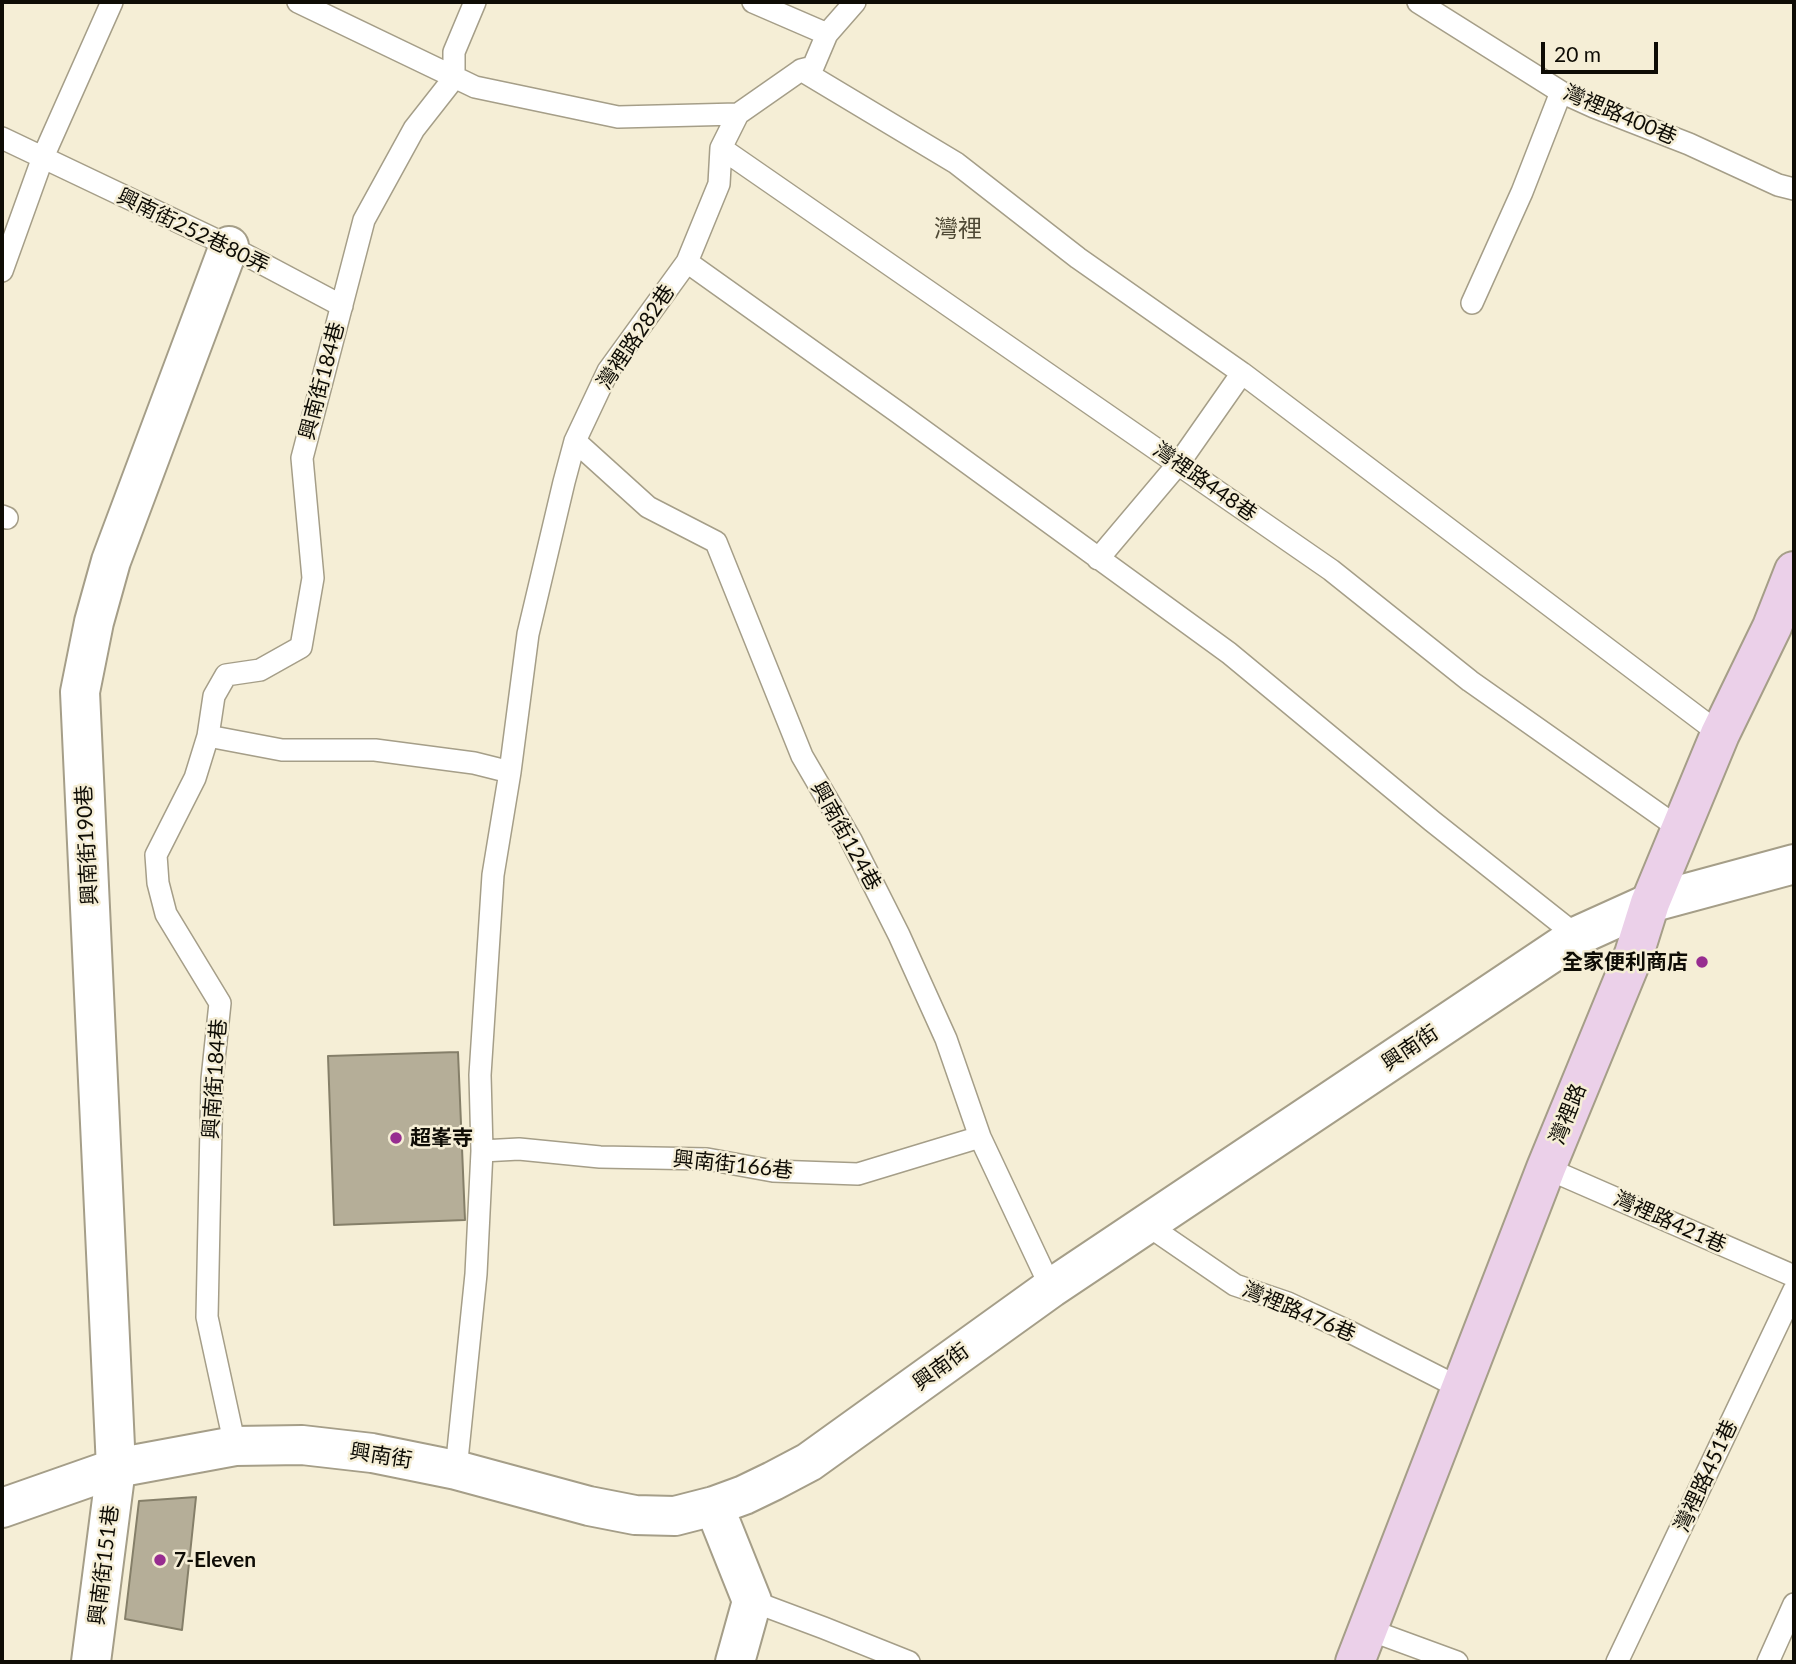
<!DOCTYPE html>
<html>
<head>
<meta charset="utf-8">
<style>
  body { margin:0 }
  #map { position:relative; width:1796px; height:1664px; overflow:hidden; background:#f5eed6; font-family:Lato,sans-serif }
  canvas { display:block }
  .frame { position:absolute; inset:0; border:4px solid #0e0c05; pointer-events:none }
  .scale { position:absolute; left:1541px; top:42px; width:117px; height:32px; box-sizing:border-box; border:4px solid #0e0c05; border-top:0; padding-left:9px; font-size:21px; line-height:24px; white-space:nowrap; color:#0e0c05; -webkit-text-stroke:5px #f5eed6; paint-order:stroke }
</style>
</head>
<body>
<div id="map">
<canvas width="1796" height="1664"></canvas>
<div class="frame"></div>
<div class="scale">20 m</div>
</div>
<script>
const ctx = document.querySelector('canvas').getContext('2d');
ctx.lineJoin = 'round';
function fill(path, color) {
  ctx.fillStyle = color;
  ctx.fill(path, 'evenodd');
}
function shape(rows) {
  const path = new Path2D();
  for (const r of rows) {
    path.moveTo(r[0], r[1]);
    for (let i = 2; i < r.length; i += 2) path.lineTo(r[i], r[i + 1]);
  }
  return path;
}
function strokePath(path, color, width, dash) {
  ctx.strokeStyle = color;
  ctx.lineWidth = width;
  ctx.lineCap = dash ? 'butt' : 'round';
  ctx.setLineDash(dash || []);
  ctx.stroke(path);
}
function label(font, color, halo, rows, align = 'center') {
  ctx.font = font + ' Lato,"Noto Sans TC",sans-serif';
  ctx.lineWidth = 5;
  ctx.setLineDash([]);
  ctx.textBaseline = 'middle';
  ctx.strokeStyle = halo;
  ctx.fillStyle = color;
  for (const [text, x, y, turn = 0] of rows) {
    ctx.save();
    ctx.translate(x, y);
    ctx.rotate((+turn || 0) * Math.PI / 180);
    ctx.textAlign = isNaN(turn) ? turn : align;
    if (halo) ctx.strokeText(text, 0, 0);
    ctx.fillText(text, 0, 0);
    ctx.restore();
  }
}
const building = shape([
  [458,1052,465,1220,334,1225,328,1056,458,1052],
  [196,1497,182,1630,125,1619,139,1501,196,1497]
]);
const lane = shape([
  [298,2,475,87,618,117,738,114],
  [753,2,827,34],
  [1418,2,1561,92,1594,107,1689,144,1778,185,1794,189],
  [801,70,956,163,1078,258,1242,373],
  [2,138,229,246,342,306],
  [721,148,1331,570,1470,681,1680,829],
  [687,262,899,413,1229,653,1432,821,1577,936],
  [2,271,43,157,112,2],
  [1472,303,1522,192,1561,92],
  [575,441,648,507,716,542,802,756,851,840,899,935,946,1039,980,1137,1051,1288],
  [2,516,7,518],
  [1098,559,1179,463,1242,373,1720,734],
  [208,736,282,750,375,750,474,763,510,772],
  [482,1151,519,1149,600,1157,707,1159,773,1171,858,1174,980,1137],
  [1546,1168,1794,1276],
  [1146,1224,1235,1285,1288,1303,1348,1331,1460,1388],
  [235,1446,207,1317,212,1079,220,1003,166,914,158,883,156,855,195,778,208,736,214,696,226,675,260,670,301,647,313,578,302,458,364,220,414,129,454,78,454,52,475,2],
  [456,1470,476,1274,482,1151,480,1075,493,875,510,772,528,634,564,482,575,441,608,371,687,262,719,184,721,148,738,114,801,70,813,67,827,34,855,2],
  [752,1601,824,1628,909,1662],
  [1367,1629,1457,1662],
  [1617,1662,1794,1290],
  [1768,1662,1794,1604]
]);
const street = shape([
  [714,1506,752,1601,735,1662],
  [2,1508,116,1468,235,1446,302,1445,372,1453,456,1470,589,1506,635,1515,675,1516,714,1506,744,1495,773,1481,809,1462,1051,1288,1577,936,1650,903,1794,864],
  [91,1662,116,1468,80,692,94,622,111,561,229,246]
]);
const secondary = shape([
  [1355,1662,1546,1168,1634,954,1650,903,1720,734,1772,627,1794,571]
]);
const markers = [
  [1702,962,7,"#972d90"],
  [396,1138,7,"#972d90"],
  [160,1560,7,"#972d90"]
];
const streetNames = [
  ["灣裡路400巷",1620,115,23],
  ["興南街252巷80弄",193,231,26],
  ["灣裡路282巷",636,337,-56],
  ["興南街184巷",322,381,-75],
  ["灣裡路448巷",1205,482,35],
  ["興南街124巷",846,836,61],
  ["興南街190巷",87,845,-93],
  ["興南街",1410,1048,-34],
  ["興南街184巷",215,1079,-86],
  ["灣裡路",1568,1114,-68],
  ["興南街166巷",733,1165,6],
  ["灣裡路421巷",1670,1222,24],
  ["灣裡路476巷",1299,1312,23],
  ["興南街",941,1367,-36],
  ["興南街",381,1456,9],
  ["灣裡路451巷",1706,1476,-65],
  ["興南街151巷",104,1565,-83]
];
const poiNames = [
  ["全家便利商店",1688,962,"right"],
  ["超峯寺",410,1138],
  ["7-Eleven",174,1560]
];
const quarterNames = [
  ["灣裡",958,229]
];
fill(building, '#b5ae98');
strokePath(building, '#857f69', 2);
strokePath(lane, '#a59e88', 24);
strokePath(street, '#a59e88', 42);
strokePath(secondary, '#a59e88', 42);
strokePath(lane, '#fff', 21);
strokePath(street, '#fff', 38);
strokePath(secondary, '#ebd0e9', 38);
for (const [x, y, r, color] of markers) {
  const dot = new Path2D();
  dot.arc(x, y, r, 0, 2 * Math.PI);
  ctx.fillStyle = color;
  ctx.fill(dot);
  strokePath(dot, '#f5eed6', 2.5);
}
label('21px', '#0e0c05', '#f5eed6', streetNames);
label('bold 21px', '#0e0c05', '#f5eed6', poiNames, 'left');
label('24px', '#4f4935', '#f5eed6', quarterNames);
</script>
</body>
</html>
